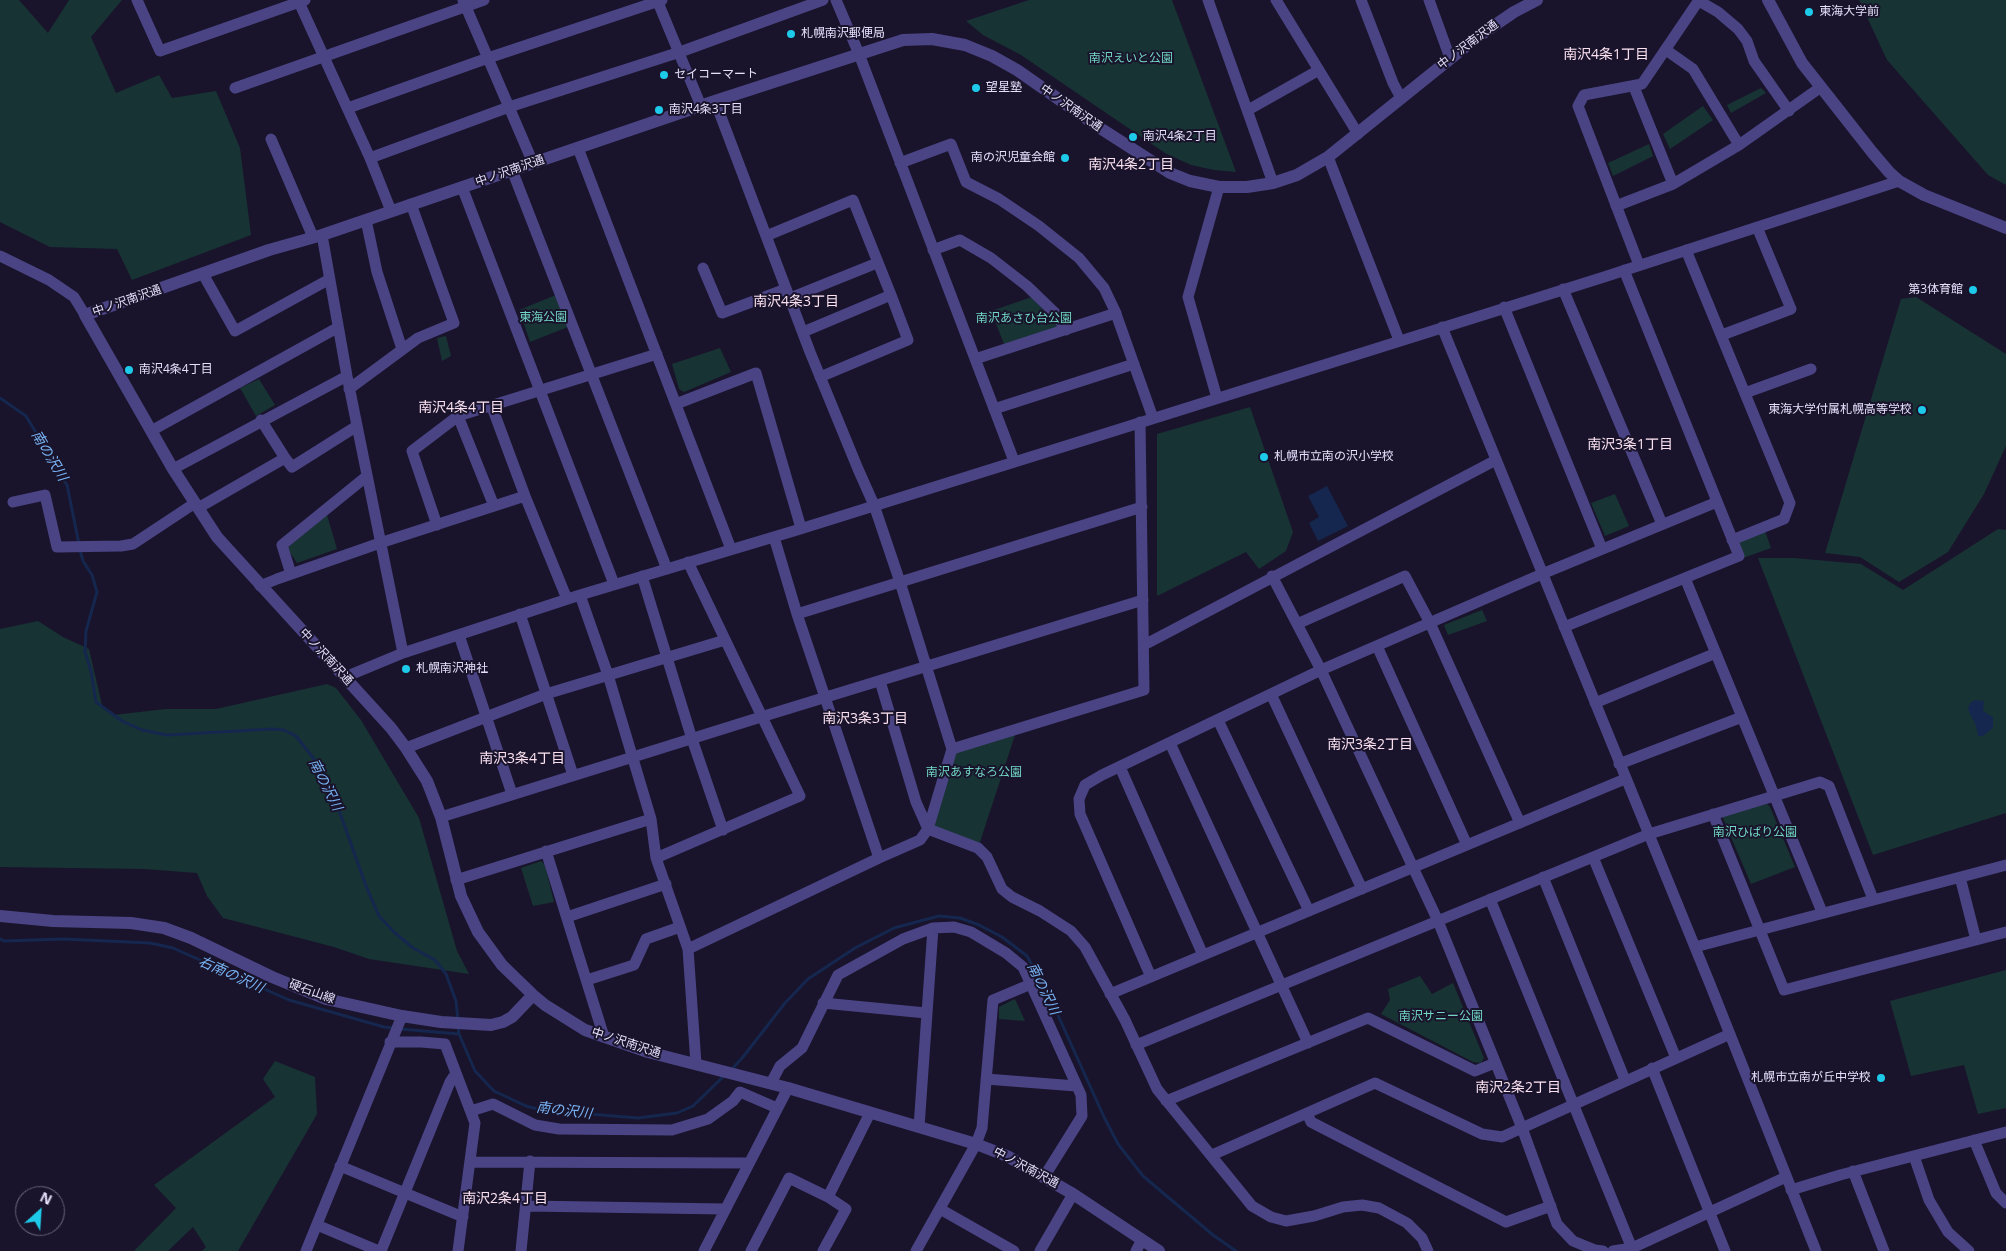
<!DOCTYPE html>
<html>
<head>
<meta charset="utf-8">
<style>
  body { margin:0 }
  #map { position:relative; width:2006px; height:1251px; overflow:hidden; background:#19142b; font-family:"Open Sans",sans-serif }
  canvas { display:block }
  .north { position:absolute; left:15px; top:1186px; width:50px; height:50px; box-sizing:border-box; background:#19142b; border:1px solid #6b667f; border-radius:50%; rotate:26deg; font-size:14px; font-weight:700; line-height:20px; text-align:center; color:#e5e0fc }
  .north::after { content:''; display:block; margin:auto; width:18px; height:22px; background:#1ecaea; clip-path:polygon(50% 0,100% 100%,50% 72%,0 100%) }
</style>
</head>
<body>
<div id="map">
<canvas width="2006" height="1251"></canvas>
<div class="north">N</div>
</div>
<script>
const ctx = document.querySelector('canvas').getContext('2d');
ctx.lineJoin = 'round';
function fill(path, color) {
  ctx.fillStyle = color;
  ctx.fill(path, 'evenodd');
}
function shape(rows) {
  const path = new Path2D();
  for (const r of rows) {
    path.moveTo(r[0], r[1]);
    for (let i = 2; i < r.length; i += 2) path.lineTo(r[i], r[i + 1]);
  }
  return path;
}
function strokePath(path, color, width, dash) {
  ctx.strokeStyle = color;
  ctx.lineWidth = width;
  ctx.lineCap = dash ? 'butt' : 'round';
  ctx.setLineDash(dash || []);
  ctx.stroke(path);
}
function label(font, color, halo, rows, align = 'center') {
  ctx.font = font + ' "Open Sans","Noto Sans JP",sans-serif';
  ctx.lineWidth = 4;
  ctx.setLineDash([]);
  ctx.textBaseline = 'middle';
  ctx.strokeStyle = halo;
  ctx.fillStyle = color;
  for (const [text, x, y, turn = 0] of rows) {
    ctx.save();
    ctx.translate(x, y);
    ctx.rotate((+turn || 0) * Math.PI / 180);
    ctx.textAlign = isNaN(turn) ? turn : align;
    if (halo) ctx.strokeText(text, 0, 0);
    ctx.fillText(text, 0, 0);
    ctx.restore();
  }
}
const green = shape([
  [0,0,19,0,48,33,69,0,122,0,91,37,116,93,159,75,172,98,216,91,240,148,251,235,132,280,117,249,50,247,0,222],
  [1029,0,1172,0,1236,172,1214,170,1191,165,1165,153,1021,55,983,35,966,21],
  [1859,0,2006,0,2006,185,1988,175,1887,60],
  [1761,88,1766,93,1731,113,1727,105],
  [1703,106,1713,120,1670,149,1663,134],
  [1649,144,1653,156,1613,176,1608,163],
  [556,295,568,327,530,342,519,310],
  [1032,297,1058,327,1004,344,991,311],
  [1916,297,2006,354,2006,446,1984,494,1948,552,1899,582,1860,557,1825,553,1901,299],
  [446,336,451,356,442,361,437,338],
  [720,348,731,372,684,392,679,389,672,364],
  [259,379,275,405,256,416,240,388],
  [1250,407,1293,532,1286,551,1259,569,1246,552,1157,596,1157,434],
  [1615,494,1629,526,1605,536,1591,503],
  [327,515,337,549,297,563,287,548],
  [1998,529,2006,530,2006,813,1873,855,1758,558,1794,558,1861,564,1903,590],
  [1765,531,1771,548,1743,558,1738,542],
  [1482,610,1487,621,1448,635,1444,625],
  [38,621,63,637,89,649,102,705,113,715,166,709,216,709,327,684,336,688,361,720,419,818,457,951,469,974,369,959,334,947,223,918,207,896,197,873,144,869,0,867,0,629],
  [1017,729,978,848,928,829,952,749],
  [1767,804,1770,807,1795,867,1751,884,1722,816],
  [541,861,545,865,554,902,533,906,521,868],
  [2006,970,2006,1108,1978,1114,1964,1065,1911,1076,1890,1001],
  [1420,976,1432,994,1453,983,1484,1058,1481,1063,1473,1062,1381,1014,1390,1000,1388,989],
  [1015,999,1025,1021,999,1019,999,1007],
  [275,1061,315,1077,317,1114,238,1251,202,1251,206,1247,193,1227,168,1251,134,1251,176,1208,154,1185,275,1097,263,1079]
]);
const water = shape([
  [1327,486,1348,526,1318,541,1309,523,1319,517,1308,496],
  [1975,700,1984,701,1983,711,1993,717,1993,728,1983,736,1978,736,1976,726,1968,709,1970,703]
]);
const stream = shape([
  [0,398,26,416,38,436,51,462,67,485,79,544],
  [80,550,83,561,92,575,97,592,86,631,85,652,91,671,96,702,122,721,142,730,167,735,272,729,284,730,296,736,314,759,340,813,366,886,379,916,394,932,413,948,435,960,446,974,456,1001,458,1021],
  [0,939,4,941,63,939,150,943,173,948,289,1000,384,1027,393,1028],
  [458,1027,459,1034,475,1071,494,1091,526,1106,541,1110,638,1118,677,1113,693,1106,724,1076],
  [400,1029,459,1034],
  [731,1070,743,1057,785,1003,808,979,855,948,894,928,939,916,960,918,979,925,1002,937,1027,956,1052,1002,1104,1117,1118,1144,1143,1176,1213,1235,1236,1251]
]);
const minor = shape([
  [137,0,160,51,305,0],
  [298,0,370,158,391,211],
  [463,0,533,163],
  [657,0,701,106],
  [836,0,859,54,1014,461],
  [1208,0,1273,183],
  [1276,0,1358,134],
  [1361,0,1393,83,1401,98],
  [1429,0,1450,58],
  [1699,1,1718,12,1738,29,1747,41,1754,61,1789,111],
  [1666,50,1693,69,1739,145],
  [1634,87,1673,184],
  [235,88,484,0],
  [715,101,810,352,858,469,874,505,900,582,952,749,928,829],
  [348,108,488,58,662,0],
  [1248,110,1319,70],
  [271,139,313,237],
  [578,148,731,549],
  [1328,157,1399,340],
  [370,158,509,107,680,52,823,0],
  [900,163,951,144,966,182,999,199,1039,226,1079,258,1104,288,1115,311,1153,418],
  [512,170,667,569],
  [462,187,614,584],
  [1616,206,1673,184,1739,145,1821,87],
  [366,220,377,272,402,349],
  [322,235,347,376,403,653],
  [766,236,853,200,891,295,908,340,820,377],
  [933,250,960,240,991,258,1027,286,1055,313,1066,330],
  [1686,250,1790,503,1784,519,1732,540],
  [0,256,49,280,74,297,85,315],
  [1639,265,1578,106,1584,95,1642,84,1699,0],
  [703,268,722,313,786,289],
  [203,274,235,331,328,280],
  [1563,289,1662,524],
  [790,298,877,263],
  [1504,307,1602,549],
  [1442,327,1710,984,1816,1251],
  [803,332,891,295],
  [1722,335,1791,309,1757,227],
  [975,359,1116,313],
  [349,389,418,338,454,323,411,204],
  [1745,393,1811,369],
  [1217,398,1188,297,1219,187],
  [676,404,756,373,801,528],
  [492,407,525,496,567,599],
  [994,409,1134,364],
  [458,416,494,506],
  [151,431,337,328],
  [285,458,292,467,357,426],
  [173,469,347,376],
  [13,502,45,495,57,547,121,546,133,544,195,503],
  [198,508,285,458,261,420],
  [437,525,412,451,458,416,657,354],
  [774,537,797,614,879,858],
  [291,574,282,545,367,476],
  [642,576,692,739,723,830],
  [1272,576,1321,670,1438,921,1522,1128,1557,1224,1573,1241,1595,1250,1603,1251],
  [1685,578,1822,912],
  [260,586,277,579,380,543,525,496],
  [580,595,608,675,651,819,656,858,688,949],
  [520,614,573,775],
  [797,614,1142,507],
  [1297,624,1405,576,1430,623,1520,823],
  [1564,627,1739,556,1624,270],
  [459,635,512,794],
  [1144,645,1496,460],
  [1377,646,1467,845],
  [345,677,403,653,580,595,797,530,1120,429,1604,277,1899,181],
  [880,681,916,802,928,829],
  [1271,694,1362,889],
  [1595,703,1716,653],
  [1218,720,1309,911],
  [1170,743,1308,1043],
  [406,748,546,694,725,640],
  [952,749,1144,690,1140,422],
  [1619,764,1742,717],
  [1120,767,1203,955],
  [1713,814,1784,990,2006,932],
  [441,817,761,717,1143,600],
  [546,851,604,1037],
  [1593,857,1676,1058],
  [656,858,800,796,688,562],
  [1543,877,1625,1080],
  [1960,877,1976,940],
  [456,880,651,819],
  [1490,899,1633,1251],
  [567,917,666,884],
  [1695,947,2006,865],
  [1151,977,1080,814,1079,799,1085,785,1102,775,1321,670,1542,574,1717,502],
  [587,980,634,965,646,939,680,927],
  [1110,994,1625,779],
  [823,1003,926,1013],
  [390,1042,421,1042,445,1044,475,1123,458,1251],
  [1136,1045,1649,834,1820,782,1829,786,1873,899],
  [696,1064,688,949,879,858,920,840,928,829,978,848,987,857,1002,889,1012,897,1040,911,1071,931,1085,947,1125,1020,1157,1089,1252,1206,1271,1217,1286,1221,1314,1216,1343,1207,1362,1205,1379,1208,1407,1223,1422,1238,1428,1251],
  [1652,1068,1725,1251],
  [986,1079,1076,1086],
  [771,1083,780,1066,802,1048,838,975,903,939,933,928,954,927,971,932,1006,953,1023,967,1081,1095,1082,1116,1044,1177],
  [1166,1101,1368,1018,1475,1071,1495,1063],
  [471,1111,493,1104,535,1125,559,1129,672,1130,708,1119,733,1101,740,1092,777,1108],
  [1307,1113,1311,1122,1506,1222,1551,1206],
  [919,1127,933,928],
  [1974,1140,1996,1193,2006,1203],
  [1212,1155,1375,1083,1482,1134,1502,1137,1730,1034],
  [1914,1156,1929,1200,1948,1232,1969,1251],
  [471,1162,749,1163],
  [340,1166,463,1217],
  [1853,1171,1884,1251],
  [1791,1190,1840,1175,2006,1132],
  [828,1197,870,1113],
  [526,1206,725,1209],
  [940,1209,1014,1251],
  [317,1225,379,1251],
  [306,1251,402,1016],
  [381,1251,450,1082,456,1073],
  [521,1251,530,1161],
  [704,1251,788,1088],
  [751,1251,789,1178,828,1197,846,1209,823,1251],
  [916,1251,976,1144,982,1128,993,1000,1031,984],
  [1040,1251,1073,1194],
  [1136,1251,1142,1240],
  [1613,1251,1632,1248,1786,1177]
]);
const tertiary = shape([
  [1768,0,1802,63,1872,152,1889,172,1899,181,1924,195,2006,228],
  [0,916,53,921,131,923,164,928,191,938,272,977,326,999,402,1016,441,1022,491,1025,503,1022,512,1017,533,995],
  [1159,1251,1073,1194,1007,1156,976,1144,788,1088,648,1052,585,1030,545,1005,533,995,502,965,478,932,461,896,441,817,427,781,406,748,391,728,217,537,173,469,85,315,269,250,322,235,715,101,903,40,932,39,965,45,992,56,1017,70,1100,128,1170,173,1190,181,1219,187,1247,187,1273,183,1297,175,1328,157,1476,38,1514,12,1537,0]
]);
const markers = [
  [1809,12,5,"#1ecaea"],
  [791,34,5,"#1ecaea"],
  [664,75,5,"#1ecaea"],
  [976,88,5,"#1ecaea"],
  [659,110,5,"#1ecaea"],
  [1133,137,5,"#1ecaea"],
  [1065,158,5,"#1ecaea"],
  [1973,290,5,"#1ecaea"],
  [129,370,5,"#1ecaea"],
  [1922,410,5,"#1ecaea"],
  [1264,457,5,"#1ecaea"],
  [406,669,5,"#1ecaea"],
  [1881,1078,5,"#1ecaea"]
];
const poiNames = [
  ["東海大学前",1819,12],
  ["札幌南沢郵便局",801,34],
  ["セイコーマート",674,75],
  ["望星塾",986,88],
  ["南沢4条3丁目",669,110],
  ["南沢4条2丁目",1143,137],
  ["南の沢児童会館",1055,158,"right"],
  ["第3体育館",1963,290,"right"],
  ["南沢4条4丁目",139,370],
  ["東海大学付属札幌高等学校",1912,410,"right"],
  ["札幌市立南の沢小学校",1274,457],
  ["札幌南沢神社",416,669],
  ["札幌市立南が丘中学校",1871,1078,"right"]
];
const streetNames = [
  ["中ノ沢南沢通",1468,45,-37],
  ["中ノ沢南沢通",1071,108,35],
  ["中ノ沢南沢通",510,171,-19],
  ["中ノ沢南沢通",127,301,-19],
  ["中ノ沢南沢通",326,657,47],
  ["硬石山線",312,992,20],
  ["中ノ沢南沢通",626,1043,18],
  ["中ノ沢南沢通",1026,1168,28]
];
const parkNames = [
  ["南沢えいと公園",1131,59],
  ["東海公園",543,318],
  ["南沢あさひ台公園",1024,319],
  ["南沢あすなろ公園",974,773],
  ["南沢ひばり公園",1755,833],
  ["南沢サニー公園",1441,1017]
];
const neighbourhoodNames = [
  ["南沢4条1丁目",1606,55],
  ["南沢4条2丁目",1131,165],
  ["南沢4条3丁目",796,302],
  ["南沢4条4丁目",461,408],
  ["南沢3条1丁目",1630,445],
  ["南沢3条3丁目",865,719],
  ["南沢3条2丁目",1370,745],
  ["南沢3条4丁目",522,759],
  ["南沢2条2丁目",1518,1088],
  ["南沢2条4丁目",505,1199]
];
const waterNames = [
  ["南の沢川",49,456,59],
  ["南の沢川",325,785,63],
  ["右南の沢川",231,975,24],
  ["南の沢川",1043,989,64],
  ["南の沢川",564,1111,7]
];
fill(green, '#183334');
fill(water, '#15274e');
strokePath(stream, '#15274e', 3);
strokePath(minor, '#4a4485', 11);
strokePath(tertiary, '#4a4485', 12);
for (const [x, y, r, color] of markers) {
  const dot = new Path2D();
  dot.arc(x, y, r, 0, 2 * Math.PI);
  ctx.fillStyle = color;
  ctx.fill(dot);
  strokePath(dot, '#19142b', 2);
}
label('12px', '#e5e0fc', '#19142b', poiNames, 'left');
label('12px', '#e5e0fc', '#19142b', streetNames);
label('12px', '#71d7c4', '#19142b', parkNames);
label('14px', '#fce2f1', '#19142b', neighbourhoodNames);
label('italic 14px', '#78b2f3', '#19142b', waterNames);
</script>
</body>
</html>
